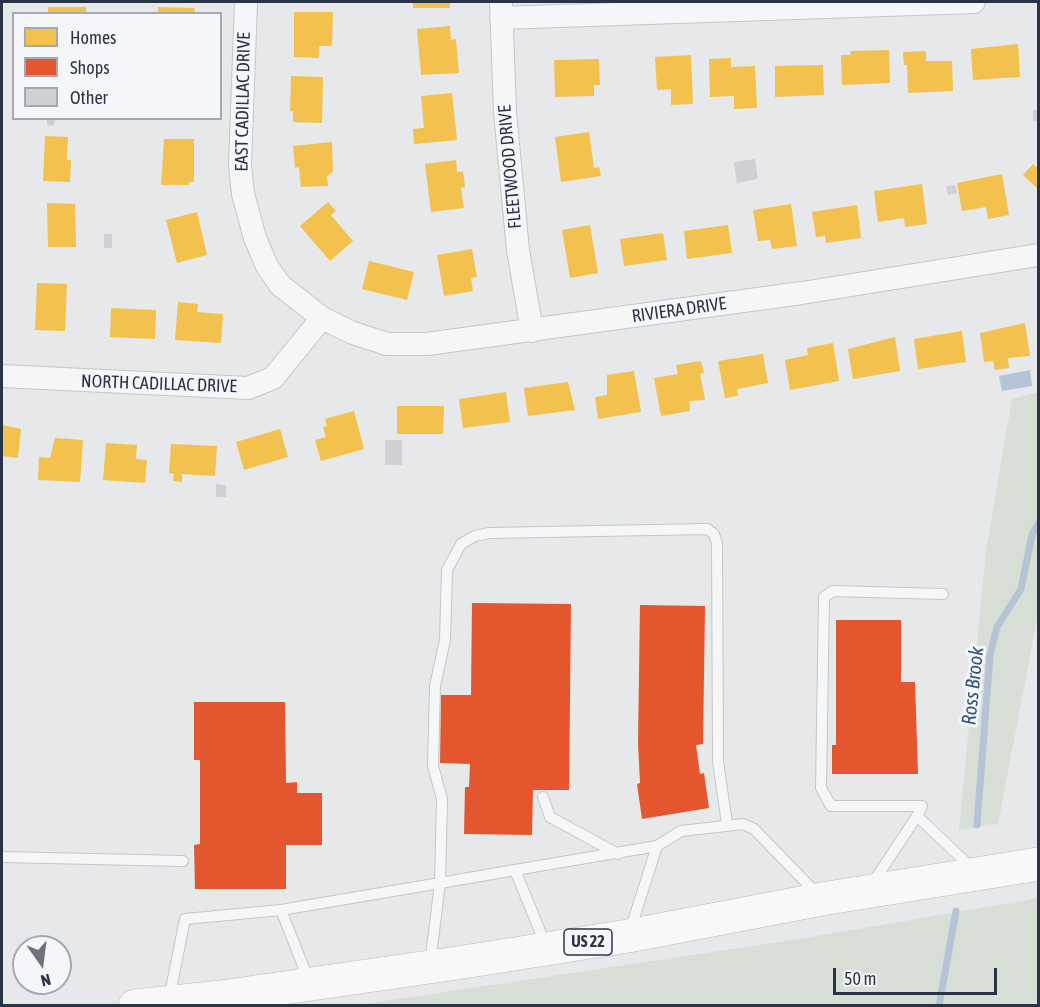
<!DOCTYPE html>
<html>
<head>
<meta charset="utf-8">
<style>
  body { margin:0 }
  #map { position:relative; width:1040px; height:1007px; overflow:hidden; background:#e6e8ea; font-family:"Asap Condensed",sans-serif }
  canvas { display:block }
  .frame { position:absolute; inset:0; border:3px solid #2b3445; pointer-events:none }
  .legend { position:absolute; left:12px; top:12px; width:210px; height:108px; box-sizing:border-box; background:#f4f6f9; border:2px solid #a4a8b1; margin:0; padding:8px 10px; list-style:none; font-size:18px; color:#2b3445 }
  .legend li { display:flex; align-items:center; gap:12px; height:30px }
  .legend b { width:30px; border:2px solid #a4a8b1 }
  .north { position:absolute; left:12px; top:935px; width:60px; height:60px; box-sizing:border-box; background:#f4f6f9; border:2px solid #a4a8b1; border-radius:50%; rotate:166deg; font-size:16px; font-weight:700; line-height:24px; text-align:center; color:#2b3445 }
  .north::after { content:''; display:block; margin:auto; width:21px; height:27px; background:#6c737f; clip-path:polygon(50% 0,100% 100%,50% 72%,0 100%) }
  .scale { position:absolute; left:833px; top:968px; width:164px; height:27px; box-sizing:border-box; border:3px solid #2b3445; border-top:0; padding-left:8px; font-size:18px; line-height:21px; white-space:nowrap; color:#2b3445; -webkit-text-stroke:4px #f4f6f9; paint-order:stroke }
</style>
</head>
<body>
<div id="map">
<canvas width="1040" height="1007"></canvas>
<div class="frame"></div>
<ul class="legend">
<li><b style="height:16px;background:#f2c14e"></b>Homes</li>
<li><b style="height:16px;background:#e4572e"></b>Shops</li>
<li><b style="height:16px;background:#ced0d3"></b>Other</li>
</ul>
<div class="north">N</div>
<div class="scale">50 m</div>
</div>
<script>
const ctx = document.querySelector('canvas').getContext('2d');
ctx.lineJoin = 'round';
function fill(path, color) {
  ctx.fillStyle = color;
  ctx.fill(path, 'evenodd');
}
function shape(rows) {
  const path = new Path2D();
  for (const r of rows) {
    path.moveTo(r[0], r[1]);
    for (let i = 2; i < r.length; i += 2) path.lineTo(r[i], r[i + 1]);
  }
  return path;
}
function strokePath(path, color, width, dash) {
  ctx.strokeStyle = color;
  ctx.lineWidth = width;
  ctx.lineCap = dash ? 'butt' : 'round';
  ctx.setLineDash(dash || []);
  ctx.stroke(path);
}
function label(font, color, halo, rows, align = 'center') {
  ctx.font = font + ' "Asap Condensed",sans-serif';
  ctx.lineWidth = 6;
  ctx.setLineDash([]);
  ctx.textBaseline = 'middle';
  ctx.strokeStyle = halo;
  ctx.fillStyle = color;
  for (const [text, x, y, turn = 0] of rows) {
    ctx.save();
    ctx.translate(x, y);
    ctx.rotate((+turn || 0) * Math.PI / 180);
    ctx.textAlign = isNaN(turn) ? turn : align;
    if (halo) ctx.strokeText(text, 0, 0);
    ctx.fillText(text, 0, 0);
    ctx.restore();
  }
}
const green = shape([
  [1038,392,1038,613,998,824,959,830,986,550,1012,399],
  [1038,898,1038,1005,358,1005,806,938]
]);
const water = shape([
  [1030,370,1032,386,1002,391,999,376]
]);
const homes = shape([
  [413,2,450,2,450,8,413,8],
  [48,7,86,7,86,14,48,14],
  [158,7,195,8,194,14,158,14],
  [294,12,333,12,332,46,319,46,319,58,294,57],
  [450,26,451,40,456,39,459,73,421,75,417,29],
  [1018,44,1020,77,973,80,971,49],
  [889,50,890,83,842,85,841,55,851,55,850,51],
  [926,51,926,61,952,61,953,91,908,93,907,65,904,65,903,52],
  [691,55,693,104,671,105,671,89,657,90,655,57],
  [731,58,731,67,755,66,757,108,734,109,734,96,710,97,709,59],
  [599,59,600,85,594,85,594,96,555,97,554,60],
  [823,65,824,95,775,97,775,66],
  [291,76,323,77,322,123,293,122,293,111,290,111],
  [452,93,457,140,414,144,413,129,424,128,421,96],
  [589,132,594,168,599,167,601,176,561,182,555,137],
  [45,136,68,137,67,160,71,160,70,182,43,181],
  [164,139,194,139,194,182,189,182,189,185,161,185],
  [332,142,333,172,327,176,328,186,301,187,299,167,295,168,293,146],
  [456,160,457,172,463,171,465,187,461,188,464,208,431,212,425,164],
  [1033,164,1038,169,1038,189,1023,175],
  [1002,174,1009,215,988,219,986,207,962,211,957,183],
  [922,184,927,224,905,227,904,218,878,222,874,191],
  [328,202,336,211,331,215,353,241,330,261,300,226],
  [47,203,75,204,76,247,48,247],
  [791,204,797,246,772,249,770,240,758,241,753,210],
  [857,205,861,238,826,243,825,236,816,237,812,212],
  [197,212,207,255,177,263,166,220],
  [590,225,598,273,570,278,562,230],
  [728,225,732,253,687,259,684,231],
  [663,233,667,260,624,266,620,239],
  [472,249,477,277,471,278,473,291,444,296,437,255],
  [369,261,414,272,407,300,362,289],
  [37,283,67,284,65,331,35,330],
  [178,302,198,304,197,312,223,314,221,343,175,340],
  [111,308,156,310,155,339,110,337],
  [1025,323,1030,356,1008,358,1009,368,995,370,993,361,984,362,980,333],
  [962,331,966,362,918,369,914,339],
  [895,337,900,371,853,379,848,349],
  [833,343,839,381,790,390,785,360,808,355,807,348],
  [763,354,768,383,737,389,738,396,725,398,718,361],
  [701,361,704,373,700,374,705,400,689,401,690,411,661,416,654,378,678,374,676,365],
  [634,371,641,412,598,419,595,397,607,395,607,375],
  [568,382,575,410,528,416,524,388],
  [506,392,510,422,463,428,459,399],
  [397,406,444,406,443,434,397,434],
  [354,411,364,449,321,461,315,440,326,437,323,427,327,426,325,419],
  [2,425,21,429,18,458,2,456],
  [280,429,288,457,244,470,236,442],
  [55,438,83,440,80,482,38,480,39,457,50,458],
  [106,443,137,445,136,459,147,460,145,483,103,480],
  [171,444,217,446,215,476,182,474,182,482,173,481,174,474,169,473]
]);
const shops = shape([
  [472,603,571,604,569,790,533,790,532,835,464,834,465,787,469,787,470,764,440,763,441,695,471,695],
  [640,605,705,606,703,744,696,745,700,774,704,773,709,808,642,819,637,784,640,783,638,743],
  [836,620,901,620,901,682,915,682,918,774,832,774,832,745,836,745],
  [194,702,285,702,286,783,297,782,297,793,322,793,322,845,286,845,286,889,195,889,194,845,200,844,200,760,194,760]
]);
const stream = shape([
  [977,825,990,655,997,627,1021,589,1032,535,1038,524],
  [939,1006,956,911]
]);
const building = shape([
  [1033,110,1038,110,1038,121,1033,121],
  [47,118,55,119,54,126,47,125],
  [755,159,758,179,737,183,734,162],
  [955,185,957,193,948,195,946,186],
  [104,234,112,234,112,248,104,248],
  [385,440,402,440,402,465,385,465],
  [216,484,226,485,226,497,216,497]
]);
const service = shape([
  [543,797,550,817,618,854],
  [917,816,922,806,831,806,821,788,824,597,833,591,943,594],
  [2,857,183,861],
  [515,870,657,846],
  [872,884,917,816,973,869],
  [281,910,440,883,442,799,433,766,435,686,445,640,447,570,461,544,475,536,489,533,707,529,714,534,717,543,718,761,727,824],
  [630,931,657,846,681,831,743,824,754,829,818,895],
  [430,964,440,883,515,870,546,946],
  [169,999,185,919,281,910,309,981]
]);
const minor = shape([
  [246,2,240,165,243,194,255,238,267,266,280,285,322,318,353,333,387,344,427,344,802,293,1038,255],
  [501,2,505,112,518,250,532,331],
  [501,18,974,2],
  [2,376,248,388,273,378,322,318]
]);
const trunk = shape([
  [135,1006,221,997,457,963,628,936,822,899,1038,864]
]);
const shields = [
  [588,942,48]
];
const shieldNames = [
  ["US 22",588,942]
];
const streetNames = [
  ["EAST CADILLAC DRIVE",243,102,-89],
  ["FLEETWOOD DRIVE",510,167,-95],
  ["RIVIERA DRIVE",679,310,-8],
  ["NORTH CADILLAC DRIVE",159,384,2]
];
const waterNames = [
  ["Ross Brook",973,686,-84]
];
fill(green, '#d6ded6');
fill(water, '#b4c4d5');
fill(homes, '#f2c14e');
fill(shops, '#e4572e');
strokePath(stream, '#b4c4d5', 7);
fill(building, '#ced0d3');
strokePath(service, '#c4c6c8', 12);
strokePath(minor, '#c4c6c8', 24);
strokePath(trunk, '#b8bbbf', 34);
strokePath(service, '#f5f6f7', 10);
strokePath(minor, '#f5f6f7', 22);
strokePath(trunk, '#f8f8f8', 33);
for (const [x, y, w] of shields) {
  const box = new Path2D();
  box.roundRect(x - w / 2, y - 13, w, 26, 4.5);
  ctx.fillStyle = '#f4f6f9';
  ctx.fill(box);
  strokePath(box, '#2b3445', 1.5);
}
label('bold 16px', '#2b3445', null, shieldNames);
label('18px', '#2b3445', '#f4f6f9', streetNames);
label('italic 20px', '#34527a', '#f4f6f9', waterNames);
</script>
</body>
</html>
